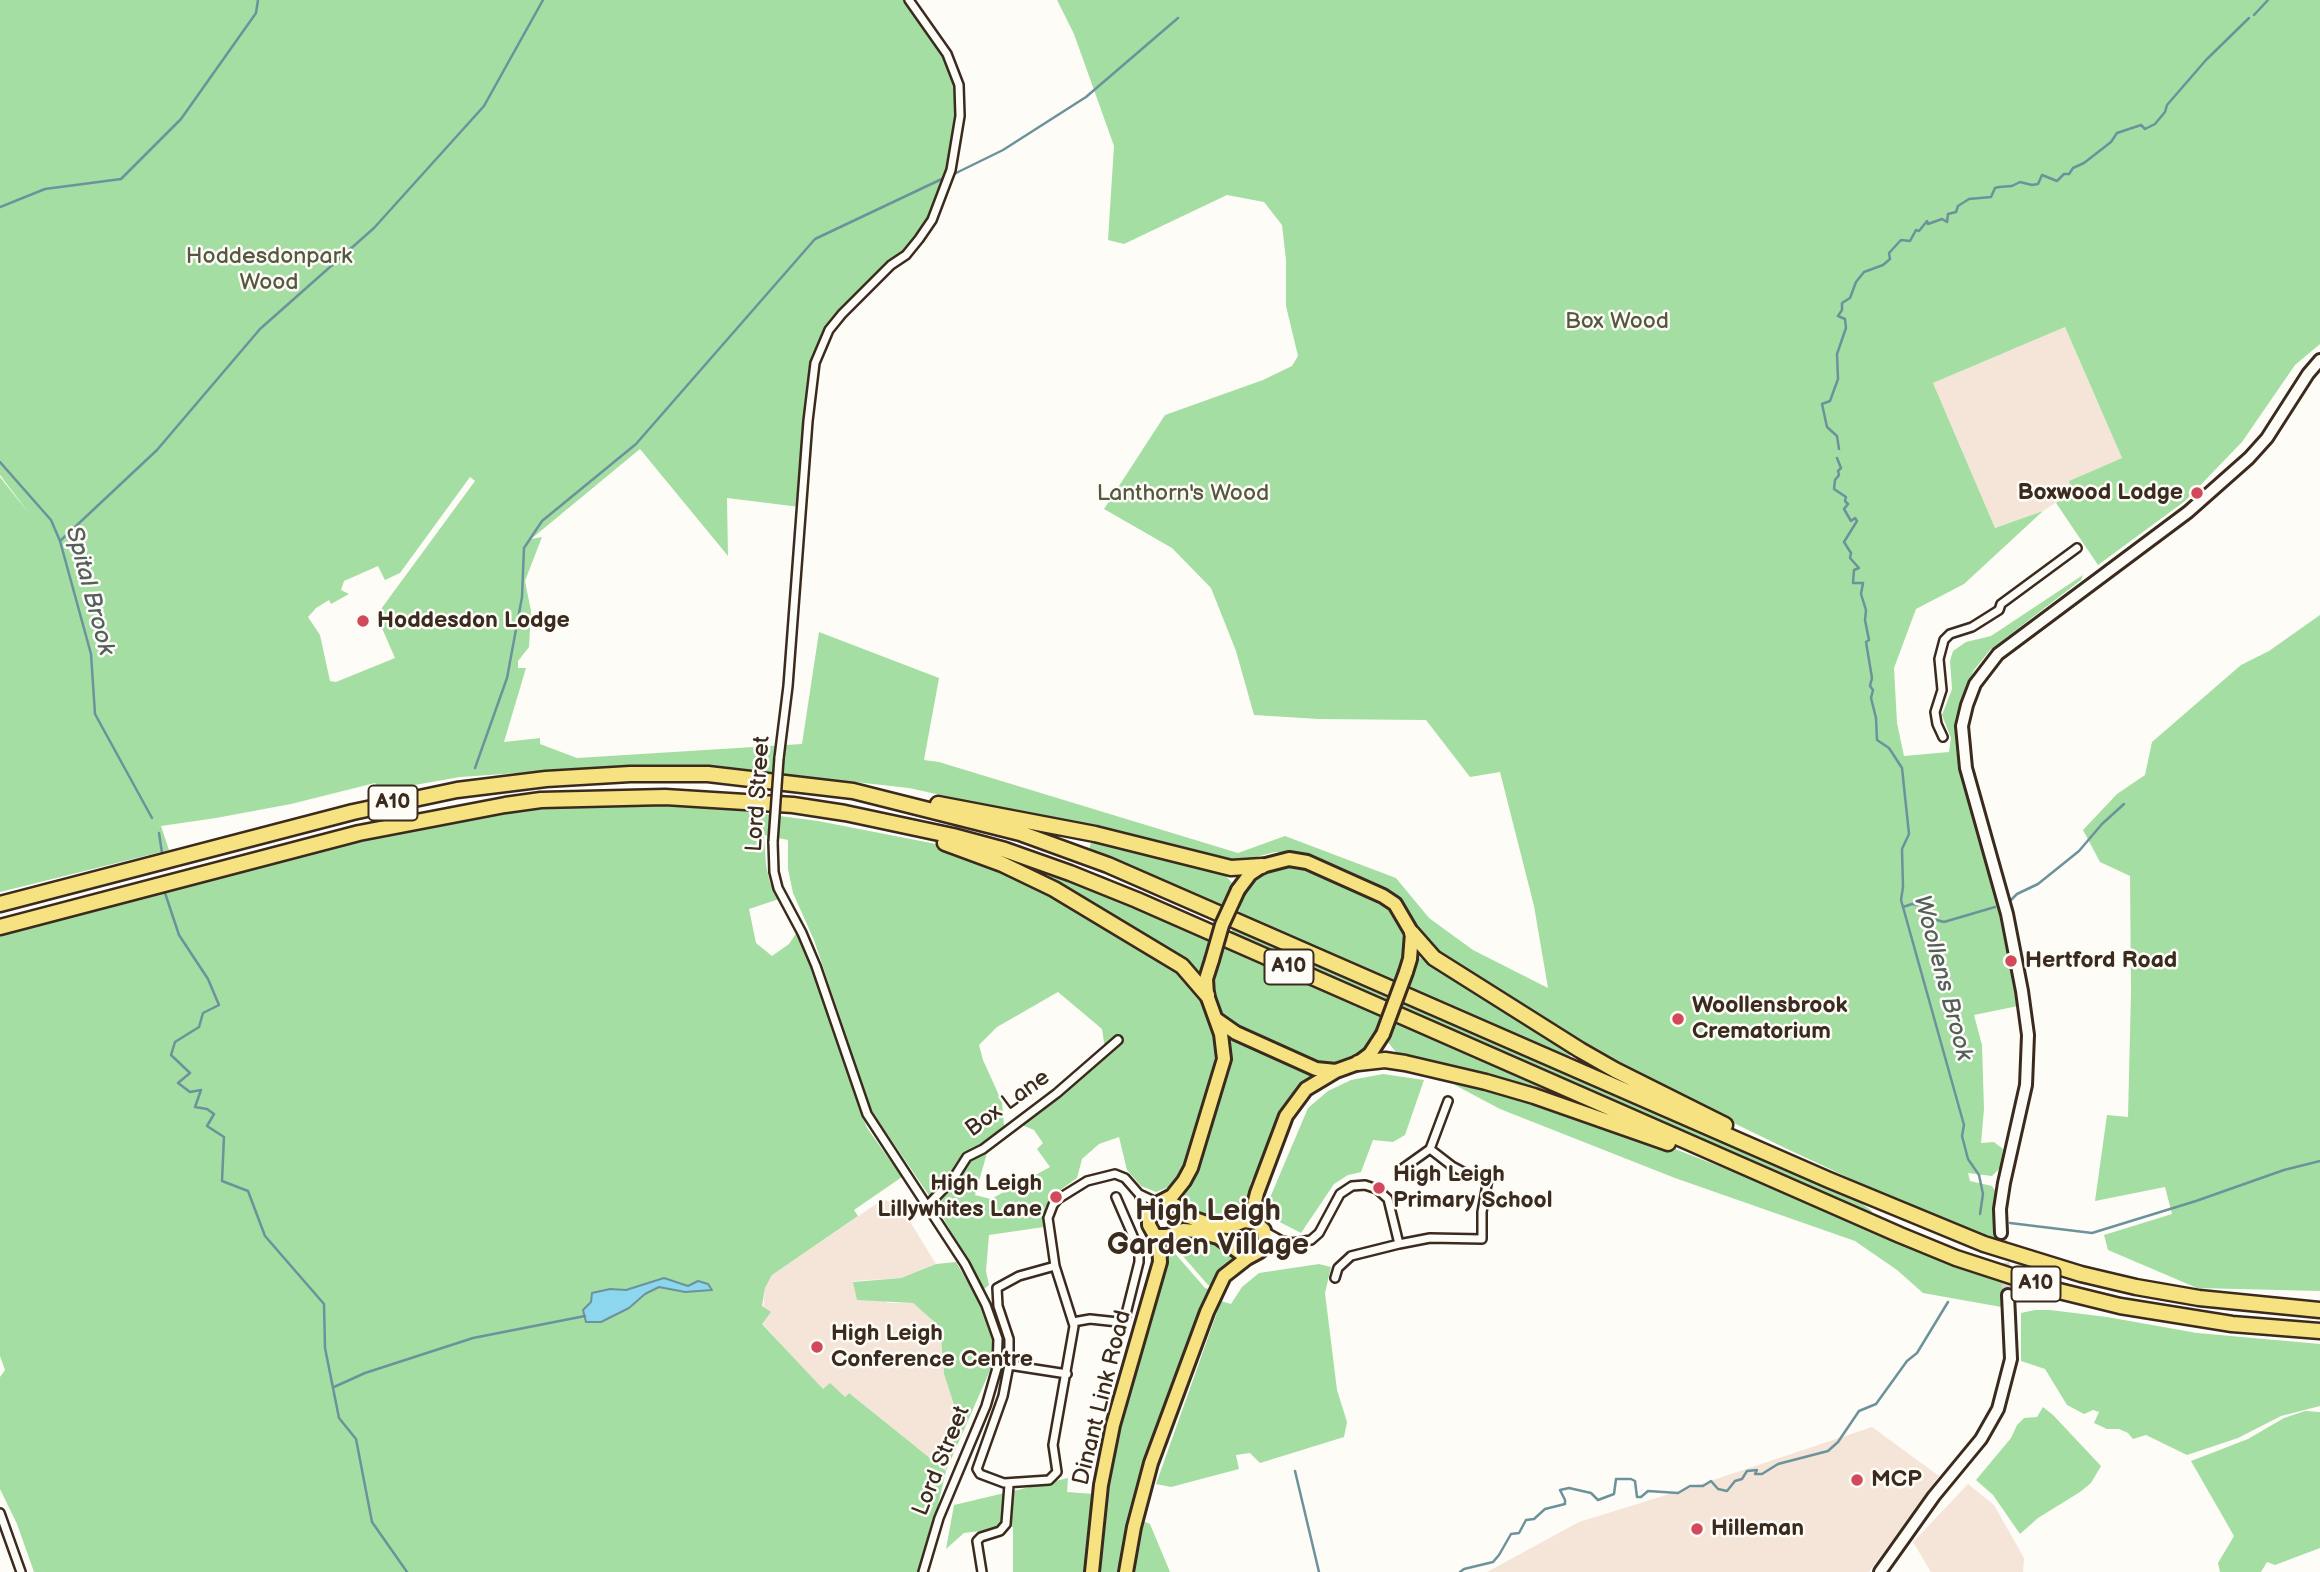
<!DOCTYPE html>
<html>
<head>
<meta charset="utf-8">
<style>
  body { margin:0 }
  canvas { display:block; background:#fdfcf7 }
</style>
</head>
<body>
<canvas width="2320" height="1572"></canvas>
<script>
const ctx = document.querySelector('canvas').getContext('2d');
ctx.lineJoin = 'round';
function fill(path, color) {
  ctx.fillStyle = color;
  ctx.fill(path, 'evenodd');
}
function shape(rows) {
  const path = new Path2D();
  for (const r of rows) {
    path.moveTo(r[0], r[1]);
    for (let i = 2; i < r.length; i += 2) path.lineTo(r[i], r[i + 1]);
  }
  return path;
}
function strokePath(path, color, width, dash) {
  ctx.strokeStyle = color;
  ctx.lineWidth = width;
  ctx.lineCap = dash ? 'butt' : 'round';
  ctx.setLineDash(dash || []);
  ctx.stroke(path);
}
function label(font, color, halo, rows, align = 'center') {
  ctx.font = font + ' "Balsamiq Sans",sans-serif';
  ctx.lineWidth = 5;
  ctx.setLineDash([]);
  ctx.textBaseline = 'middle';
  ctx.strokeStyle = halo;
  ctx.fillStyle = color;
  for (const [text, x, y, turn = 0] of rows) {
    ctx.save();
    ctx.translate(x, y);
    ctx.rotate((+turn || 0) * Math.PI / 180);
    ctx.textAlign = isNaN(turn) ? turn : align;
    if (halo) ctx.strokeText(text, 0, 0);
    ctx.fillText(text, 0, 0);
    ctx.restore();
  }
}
const built = shape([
  [2065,327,2122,458,2069,481,2072,492,2043,511,1995,528,1933,383],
  [882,1200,898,1202,936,1264,901,1278,853,1281,888,1303,913,1303,940,1327,944,1374,956,1411,949,1439,946,1471,849,1393,845,1397,823,1390,762,1323,765,1288,772,1275],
  [1872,1427,1939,1476,1869,1572,1487,1572,1579,1522,1689,1488],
  [1968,1484,1994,1505,2024,1558,2023,1572,1931,1572,1913,1542]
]);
const green = shape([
  [0,0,904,0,936,38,952,77,959,111,951,156,944,186,918,238,839,317,821,340,800,507,727,498,728,556,640,449,531,539,542,537,525,581,531,611,529,647,518,661,518,668,526,668,504,742,540,738,540,744,577,758,802,744,819,632,939,678,924,760,939,762,1238,853,1285,836,1396,878,1429,918,1473,950,1548,988,1534,906,1500,772,1470,777,1426,720,1319,719,1254,715,1236,651,1211,588,1172,548,1104,509,1165,415,1263,380,1292,366,1298,356,1286,306,1286,260,1282,225,1264,202,1227,195,1124,244,1108,240,1114,146,1074,34,1057,0,2320,0,2320,344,2295,365,2242,442,2185,501,2098,565,2056,503,2072,492,2069,481,2122,458,2065,327,1933,383,1995,528,2043,511,1964,584,1916,609,1894,668,1897,723,1904,756,1949,752,1951,738,1942,715,1952,689,1950,661,1953,651,1966,642,1991,636,2083,575,2081,580,1990,650,1974,670,1962,696,1956,735,1957,751,1996,900,2018,1006,1974,1015,1982,1045,1984,1109,1981,1143,1994,1142,2003,1149,2001,1167,1992,1176,1968,1173,1970,1181,1992,1186,1996,1192,1996,1239,1941,1221,1783,1147,1672,1093,1454,967,1422,937,1400,900,1385,888,1314,857,1295,852,1275,852,1237,862,1216,858,1131,837,909,788,792,775,691,768,577,769,460,777,381,791,375,783,291,804,216,818,161,826,169,850,0,892,0,477,31,516,0,475],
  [470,477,475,481,381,609,386,617,382,620,384,624,381,626,395,658,336,682,330,681,320,635,308,617,316,608,329,600,331,604,349,594,341,590,344,581,378,566,385,580,400,573],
  [2320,615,2320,1291,2197,1288,2108,1250,2104,1235,2172,1214,2165,1187,2095,1201,2107,1115,2128,1117,2131,992,2130,876,2100,862,2083,830,2117,794,2145,775,2152,742,2241,665,2269,651],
  [595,804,719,808,818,821,936,844,1028,880,1185,973,1196,988,1217,1044,1208,1100,1183,1172,1171,1186,1156,1192,1141,1186,1127,1170,1119,1137,1099,1144,1082,1159,1077,1178,1056,1193,1045,1208,1044,1227,989,1235,986,1271,989,1285,984,1289,938,1209,937,1204,968,1162,987,1153,975,1195,991,1199,1050,1167,1037,1149,1043,1143,1034,1130,1022,1125,1093,1068,1105,1049,1102,1029,1058,992,997,1027,979,1045,983,1060,1002,1102,1004,1126,981,1147,958,1160,939,1191,930,1197,871,1110,814,940,793,893,788,869,788,840,764,835,766,865,770,883,779,899,749,909,756,943,772,956,789,944,797,932,809,957,867,1128,902,1177,854,1210,858,1216,772,1275,765,1288,762,1306,771,1312,762,1324,823,1389,830,1383,845,1397,849,1393,946,1471,949,1439,956,1411,944,1374,940,1327,913,1303,857,1300,853,1282,901,1278,936,1264,956,1262,989,1319,995,1346,991,1368,946,1471,922,1572,34,1572,17,1524,0,1489,0,1377,5,1370,0,1356,0,935,199,881,464,817],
  [1092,838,1220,869,1232,883,1222,905,1089,850],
  [1286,865,1299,866,1380,902,1392,911,1403,929,1406,943,1406,951,1395,983,1238,915,1245,890,1255,878,1268,869],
  [1050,874,1123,901,1209,939,1199,975,1048,880],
  [1234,925,1391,995,1388,1004,1230,935],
  [1225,946,1383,1015,1376,1037,1367,1048,1356,1057,1343,1062,1330,1064,1316,1062,1241,1029,1222,1013,1213,993,1214,970],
  [1419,957,1571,1051,1569,1058,1528,1043,1407,987],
  [1402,1000,1857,1200,1872,1211,1871,1213,1853,1209,1398,1009],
  [1395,1021,1569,1096,1567,1101,1400,1057,1387,1041],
  [1225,1034,1318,1074,1292,1097,1281,1114,1258,1177,1252,1179,1250,1185,1252,1191,1250,1216,1222,1223,1194,1215,1176,1199,1191,1180],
  [1383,1074,1424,1080,1405,1135,1393,1142,1373,1140,1361,1172,1348,1175,1334,1184,1301,1233,1270,1217,1269,1200,1308,1108,1328,1091,1351,1080],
  [1453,1084,1534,1100,1639,1135,1796,1196,2002,1280,2007,1308,1923,1293,1897,1270,1855,1241,1675,1178,1500,1109],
  [1184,1234,1213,1240,1225,1246,1236,1258,1224,1269,1219,1270,1215,1276,1213,1286,1208,1285,1175,1247,1164,1245,1163,1241],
  [1165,1249,1172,1250,1205,1288,1212,1290,1122,1572,1097,1572,1106,1488,1115,1441],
  [1319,1264,1331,1267,1325,1293,1337,1390,1347,1422,1344,1437,1260,1463,1250,1453,1236,1455,1239,1469,1171,1487,1156,1484,1221,1301,1231,1304,1242,1287,1259,1273],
  [2035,1310,2050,1310,2107,1317,2197,1333,2320,1344,2320,1406,2281,1416,2238,1438,2187,1455,2146,1435,2133,1439,2128,1433,2119,1429,2107,1429,2094,1423,2099,1412,2093,1410,2084,1414,2067,1405,2045,1369,2021,1361,2021,1313],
  [2043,1407,2053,1415,2101,1466,2091,1483,2080,1492,2038,1518,2020,1534,1993,1495,1976,1480,2011,1438,2017,1425,2024,1418,2037,1417],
  [2305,1411,2320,1412,2320,1548,2275,1565,2267,1562,2261,1572,2220,1572,2218,1563,2234,1536,2191,1461,2248,1439,2284,1418],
  [1068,1478,1067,1492,1094,1494,1088,1572,1013,1572,1013,1527,964,1533,946,1549,954,1505],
  [1143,1521,1150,1524,1170,1572,1134,1572]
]);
const water = shape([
  [664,1278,688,1286,698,1281,708,1284,712,1290,685,1292,659,1287,645,1294,629,1308,601,1322,586,1322,583,1310,591,1302,592,1293,610,1289,626,1290,664,1278]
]);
const stream = shape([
  [2254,15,2268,0],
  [952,175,1003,150,1086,97,1178,18],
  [0,207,45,189,121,179,181,119,256,13,258,0],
  [1839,449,1837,436,1827,427,1822,404,1830,401,1838,379,1837,354,1846,328,1845,319,1838,316,1842,310,1842,303,1850,298,1856,282,1864,272,1883,265,1890,259,1889,253,1901,240,1910,241,1916,230,1919,231,1927,221,1928,224,1942,219,1947,222,1948,214,1956,212,1958,206,1969,199,1991,197,1995,188,1999,187,2012,186,2020,182,2032,185,2038,184,2042,175,2057,181,2064,174,2069,174,2073,168,2084,163,2111,142,2117,133,2141,125,2145,129,2155,124,2165,112,2167,105,2206,60,2249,18],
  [1837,458,1841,468,1838,471,1839,475,1835,480,1834,489,1846,497,1845,501,1848,504,1844,509,1851,521,1855,518,1857,521,1844,542,1851,553,1850,558,1859,568,1854,570,1853,583,1863,583,1861,594,1866,610,1865,620,1869,640,1866,642,1872,678,1870,686,1873,690,1871,698,1876,718,1877,740,1889,748,1902,768,1909,834,1902,849,1903,887,1901,900,1964,1125,1962,1136,1968,1159,1979,1175,1983,1194,1980,1214],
  [0,462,51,520,60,541,91,654,95,714,152,818],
  [60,541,157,450,260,329,374,228,484,106,543,0],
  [475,768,507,678,522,597,524,548,542,521,636,444,815,239,946,177],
  [159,833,162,853],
  [165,893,179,935,208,979,219,1005,203,1013,199,1027,175,1042,171,1055,190,1073,178,1083,190,1092,201,1090,195,1107,207,1109,214,1114,207,1126,224,1137,222,1181,248,1191,265,1236,324,1304,325,1348,339,1418,356,1439,372,1522,407,1572],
  [2011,900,2017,894,2038,884,2079,851,2102,824,2124,804],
  [1903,907,1912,904,1921,905,1933,919,1944,922,1995,907],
  [2010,1223,2092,1233,2196,1201,2284,1170,2320,1161],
  [334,1387,365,1373,473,1338,585,1316],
  [1295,1471,1319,1572],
  [1460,1572,1464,1569,1493,1562,1499,1555,1511,1534,1519,1533,1526,1520,1534,1519,1545,1509,1565,1504,1565,1500,1560,1490,1569,1488,1591,1493,1598,1500,1614,1494,1616,1479,1631,1479,1635,1481,1637,1497,1641,1497,1648,1491,1678,1493,1690,1486,1703,1486,1711,1481,1718,1489,1727,1491,1735,1481,1742,1479,1747,1471,1757,1470,1755,1474,1762,1474,1778,1464,1828,1451,1838,1442,1859,1411,1876,1404,1907,1361,1917,1353,1948,1302]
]);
const secondaryTunnel = shape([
  [2001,1233,2008,1295]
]);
const street = shape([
  [1943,737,1937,724,1935,712,1942,690,1939,659,1944,640,1950,634,1972,627,1999,610,2001,604,2077,548],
  [779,758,788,686,808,421,815,363,829,330,842,314,891,265,906,255,919,239,932,220,951,170,960,116,959,85,947,54,909,0],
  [773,842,774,872,778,888,802,933,816,966,867,1114,965,1264,986,1305,998,1339,997,1368,986,1406,939,1518,923,1572],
  [1402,1169,1430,1149],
  [1139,1194,1158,1203],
  [928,1205,953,1179,967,1157,983,1149,1057,1093,1118,1040],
  [1264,1231,1282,1241,1292,1243,1311,1240,1319,1233,1340,1194,1352,1186,1365,1185,1377,1189,1388,1199,1399,1244,1430,1238,1482,1239,1482,1212,1488,1179,1467,1174,1452,1166,1430,1149,1448,1101],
  [1055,1266,1019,1276,997,1288,998,1306,1009,1339,1009,1365,1003,1396,977,1469,980,1474,1004,1483,1049,1480,1057,1472,1053,1445,1074,1326,1055,1266,1048,1218,1053,1205,1058,1199,1087,1181,1115,1174,1125,1178,1139,1194,1148,1216],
  [1335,1278,1338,1268,1351,1256,1399,1244],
  [1073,1322,1090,1319,1118,1322,1125,1318,1139,1262,1139,1250,1116,1197],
  [1009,1365,1067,1374],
  [0,1513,21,1572],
  [982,1572,977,1541,981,1537,1000,1531,1006,1524,1009,1485]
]);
const secondary = shape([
  [2001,1233,2000,1209,2004,1183,2026,1085,2028,1035,2022,991,2007,914,1966,768,1962,726,1967,705,1975,684,1998,654,2188,512,2249,458,2267,438,2308,374,2320,360],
  [1880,1572,1934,1496,1981,1439,1998,1409,2011,1359,2008,1295]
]);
const primary = shape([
  [1238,890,1250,874,1262,866,1289,859,1307,862,1383,896,1395,904,1412,933,1410,959,1406,972],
  [1216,1019,1236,1033,1316,1069,1336,1071,1358,1063,1370,1054,1383,1034],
  [1257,1223,1254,1205,1257,1193,1286,1116,1306,1089,1336,1071],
  [1156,1236,1167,1236,1183,1230,1196,1231,1218,1237,1247,1258],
  [1092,1572,1101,1485,1113,1425,1160,1262,1159,1243,1149,1225,1149,1211,1153,1206,1172,1196,1184,1181,1191,1168,1224,1059,1221,1034,1207,995,1206,979,1212,960],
  [1126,1572,1134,1527,1151,1463,1207,1312,1224,1276,1247,1258,1260,1251,1265,1241,1264,1230,1257,1223,1245,1221,1229,1227,1215,1226,1189,1217,1177,1206,1165,1201]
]);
const highway = shape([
  [938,804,1095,834,1231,868,1262,866],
  [945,843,1002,864,1054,889,1182,966,1207,995],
  [0,904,353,812,457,790,546,779,630,774,708,774,853,791,1020,833,1108,865,1829,1180,1984,1244,2081,1274,2136,1287,2199,1298,2320,1310],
  [0,927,359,833,505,805,541,800,665,797,793,805,845,813,953,836,1005,850,1070,873,1137,900,1900,1235,1956,1258,2051,1289,2120,1306,2232,1324,2320,1331],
  [1412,933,1434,958,1580,1050,1615,1070,1725,1125],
  [1358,1063,1385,1060,1405,1063,1486,1082,1534,1096,1668,1143]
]);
const streetBridge = shape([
  [773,842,779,758]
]);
const primaryBridge = shape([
  [1212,960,1222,925,1238,890],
  [1383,1034,1406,972]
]);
const markers = [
  [2197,493,7,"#d1495b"],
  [363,621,7,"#d1495b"],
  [2011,961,7,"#d1495b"],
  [1678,1019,7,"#d1495b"],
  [1379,1188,7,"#d1495b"],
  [1056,1197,7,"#d1495b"],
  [817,1347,7,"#d1495b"],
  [1857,1480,7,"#d1495b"],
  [1697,1529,7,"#d1495b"]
];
const shields = [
  [393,803,49],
  [1289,967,49],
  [2036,1284,49]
];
const shieldNames = [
  ["A10",393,803],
  ["A10",1289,967],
  ["A10",2036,1284]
];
const parkNames = [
  ["Hoddesdonpark",269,257],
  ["Wood",269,283],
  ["Box Wood",1617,322],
  ["Lanthorn's Wood",1183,494]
];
const poiNames = [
  ["Boxwood Lodge",2183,493,"right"],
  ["Hoddesdon Lodge",377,621],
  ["Hertford Road",2025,961],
  ["Woollensbrook",1692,1006],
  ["Crematorium",1692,1032],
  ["High Leigh",1393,1175],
  ["Primary School",1393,1201],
  ["High Leigh",1042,1184,"right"],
  ["Lillywhites Lane",1042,1210,"right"],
  ["High Leigh",831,1334],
  ["Conference Centre",831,1360],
  ["MCP",1871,1480],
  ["Hilleman",1711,1529]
];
const streetNames = [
  ["Lord Street",759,794,-86],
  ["Box Lane",1008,1104,-36],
  ["Dinant Link Road",1103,1398,-76],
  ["Lord Street",942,1461,-68]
];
const waterNames = [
  ["Spital Brook",89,591,75],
  ["Woollens Brook",1942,978,75]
];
const districtNames = [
  ["High Leigh",1208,1212],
  ["Garden Village",1208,1246]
];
fill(built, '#f5e5d9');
fill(green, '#a4dea3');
fill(water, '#8dd7ee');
strokePath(water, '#6c929b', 2);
strokePath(stream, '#6c929b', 2.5);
strokePath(secondaryTunnel, '#d6d2cc', 10, [10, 5]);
strokePath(street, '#3b2a1e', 12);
strokePath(secondary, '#3b2a1e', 16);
strokePath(primary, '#3b2a1e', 18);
strokePath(highway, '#3b2a1e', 19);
strokePath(street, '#fdfcf7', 7);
strokePath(secondary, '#fdfcf7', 10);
strokePath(primary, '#f6e281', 12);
strokePath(highway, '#f6e281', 14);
strokePath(streetBridge, '#3b2a1e', 12, []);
strokePath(primaryBridge, '#3b2a1e', 18, []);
strokePath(streetBridge, '#fdfcf7', 7);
strokePath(primaryBridge, '#f6e281', 12);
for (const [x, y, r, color] of markers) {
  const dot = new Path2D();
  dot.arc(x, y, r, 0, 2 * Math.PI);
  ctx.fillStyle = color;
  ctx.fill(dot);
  strokePath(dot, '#fdfcf7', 2.5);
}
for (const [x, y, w] of shields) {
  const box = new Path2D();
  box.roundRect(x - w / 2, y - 17.5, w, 35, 5);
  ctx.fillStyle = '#fdfcf7';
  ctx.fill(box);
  strokePath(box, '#3b2a1e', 2);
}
label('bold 21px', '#3b2a1e', null, shieldNames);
label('23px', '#55573f', '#fdfcf7', parkNames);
label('bold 23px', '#3b2a1e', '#fdfcf7', poiNames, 'left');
label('23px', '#3b2a1e', '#fdfcf7', streetNames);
label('italic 24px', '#545e5c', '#fdfcf7', waterNames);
label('bold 30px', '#3b2a1e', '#fdfcf7', districtNames);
</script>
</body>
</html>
